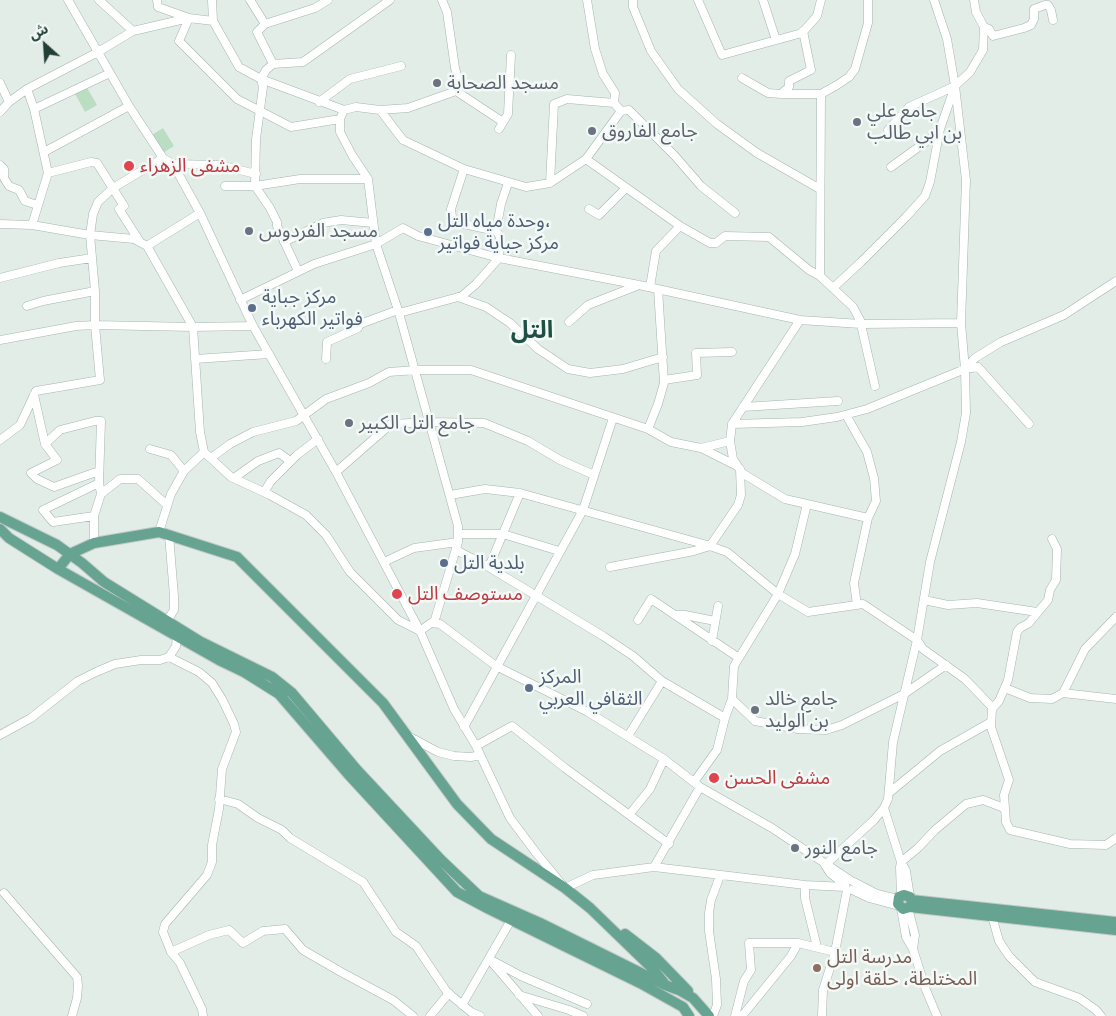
<!DOCTYPE html>
<html>
<head>
<meta charset="utf-8">
<style>
  body { margin:0 }
  #map { position:relative; width:1116px; height:1016px; overflow:hidden; background:#e2ede8; font-family:"Exo 2","Noto Sans Arabic",sans-serif }
  canvas { display:block }
  .north { position:absolute; left:20px; top:20px; width:50px; height:50px; -webkit-text-stroke:4px #f3f9f6; paint-order:stroke; rotate:334deg; font-size:14px; font-weight:700; line-height:20px; text-align:center; color:#223e36 }
  .north::after { content:''; display:block; margin:auto; width:18px; height:22px; background:#223e36; clip-path:polygon(50% 0,100% 100%,50% 72%,0 100%) }
</style>
</head>
<body>
<div id="map">
<canvas width="1116" height="1016"></canvas>
<div class="north">ش</div>
</div>
<script>
const ctx = document.querySelector('canvas').getContext('2d');
ctx.lineJoin = 'round';
function fill(path, color) {
  ctx.fillStyle = color;
  ctx.fill(path, 'evenodd');
}
function shape(rows) {
  const path = new Path2D();
  for (const r of rows) {
    path.moveTo(r[0], r[1]);
    for (let i = 2; i < r.length; i += 2) path.lineTo(r[i], r[i + 1]);
  }
  return path;
}
function strokePath(path, color, width, dash) {
  ctx.strokeStyle = color;
  ctx.lineWidth = width;
  ctx.lineCap = dash ? 'butt' : 'round';
  ctx.setLineDash(dash || []);
  ctx.stroke(path);
}
function label(font, color, halo, rows, align = 'center') {
  ctx.font = font + ' "Exo 2","Noto Sans Arabic",sans-serif';
  ctx.lineWidth = 5;
  ctx.setLineDash([]);
  ctx.textBaseline = 'middle';
  ctx.strokeStyle = halo;
  ctx.fillStyle = color;
  for (const [text, x, y, turn = 0] of rows) {
    ctx.save();
    ctx.translate(x, y);
    ctx.rotate((+turn || 0) * Math.PI / 180);
    ctx.textAlign = isNaN(turn) ? turn : align;
    if (halo) ctx.strokeText(text, 0, 0);
    ctx.fillText(text, 0, 0);
    ctx.restore();
  }
}
const green = shape([
  [85,84,97,105,85,112,74,92],
  [163,128,174,146,163,153,150,136]
]);
const minor = shape([
  [68,0,129,106,163,158,173,164,200,213,253,326,336,472,420,631,454,709,476,746,510,818,537,854,565,888,593,875,654,867,700,787],
  [99,0,133,31],
  [157,0,158,7,189,18,179,41,237,99,291,127,340,119],
  [212,0,213,21,239,67,261,79,344,110,356,107,380,110,408,108,456,91,459,82,455,68,447,12,442,0],
  [250,0,265,24],
  [587,0,595,49,603,74,615,93,614,103],
  [633,0,633,7,651,51,678,89,717,124,757,153,820,189],
  [698,0,722,55,802,33,817,16,821,0],
  [763,0,776,40],
  [984,27,989,29,993,36,1024,28,1031,25,1034,19,1034,9,1045,5,1048,5,1051,10,1053,20],
  [273,64,257,32,265,24,315,8,328,0],
  [742,78,768,93,781,94,821,94,837,85,849,77,855,69,868,23,868,0],
  [0,83,9,102],
  [27,89,34,109,48,173,32,225],
  [456,91,503,122],
  [781,94,789,87,789,81,811,70,803,31],
  [319,102,350,79,401,66],
  [34,109,110,73],
  [344,110,340,119,340,132,352,155,368,179,376,244,399,313,458,526,458,542,434,623],
  [380,110,403,140,464,169,526,187,550,183,586,159,621,111,614,103,567,99,554,104,550,183],
  [621,111,629,110,675,156,701,186,735,213],
  [0,112,9,102,27,89,98,52,133,31,189,18,213,21],
  [499,129,508,114,511,55],
  [888,130,909,107,955,86],
  [44,152,129,106],
  [586,159,680,226,710,243,716,243,725,236,769,237,809,270,820,276,853,307,860,320,875,386],
  [173,164,219,165,256,174],
  [0,165,4,169,4,178,9,186,19,190,25,201,37,205],
  [891,167,931,138,940,129],
  [464,169,451,209,452,217,459,223,496,231],
  [48,173,91,162,97,163,124,206,119,209,140,242],
  [225,186,255,186,300,179,368,179],
  [589,209,599,215,625,189],
  [0,224,32,225,90,235,134,239,147,246,193,327,200,432,204,452,231,477,270,495,306,515,326,535,350,572,398,620,420,631,431,623,440,624,496,666,588,712,664,759,700,787,772,828,850,880],
  [284,242,323,223,341,220,373,223],
  [147,246,200,213],
  [298,271,277,226,277,222,270,208,255,186,256,139,263,87,261,79,266,70,273,64,303,62,390,0],
  [820,276,821,94],
  [0,278,59,263,92,258],
  [650,287,656,251,680,226],
  [833,288,861,262,906,217,925,196,930,182,940,129,955,86,947,39,934,0],
  [458,297,486,307,510,323,538,349,568,369,590,373,623,369,663,357],
  [240,300,314,264,376,244,403,228,418,236,499,258,639,285,800,320,861,324,961,323],
  [27,306,43,301,95,291],
  [399,313,462,296,476,284,499,258,500,236,496,231,501,204,508,183],
  [800,320,732,424,730,441,733,459,742,473,785,499,868,518,876,501,874,478,867,452,846,415],
  [569,322,588,305,639,285],
  [0,340,76,326,95,325,193,327,253,326],
  [195,359,269,354],
  [326,359,327,342,358,328,360,324,398,310],
  [965,369,975,358,1001,342,1064,315,1116,281],
  [664,380,697,375,696,353,732,352],
  [34,395,45,444,60,430,95,421,101,421,99,483,101,494,120,479,138,479,167,505],
  [743,407,838,401],
  [732,424,802,422,837,417,867,409,965,369,978,367,1029,424],
  [648,429,658,404,664,383,658,289],
  [0,440,20,425,36,391,100,380,95,325,95,291,90,235,93,214,98,202,113,188,163,158],
  [45,444,57,460,31,473,37,479,54,487,99,471],
  [701,448,737,466],
  [150,449,171,455,184,471],
  [211,458,230,444,253,432,296,421,326,399,369,383,389,372,416,370,471,370,648,429,671,442,701,448,730,441],
  [336,472,391,424,431,422,484,423,528,441,560,460,594,475],
  [234,478,258,461,279,453,290,461],
  [264,492,271,481,297,455,318,439],
  [450,495,485,489,520,493,707,545,727,552,778,594,808,612,863,604,917,640,923,649,965,679,992,707],
  [94,516,53,522,43,510,99,483],
  [159,532,171,494,184,471,204,452],
  [459,534,503,534,559,551],
  [1052,539,1057,549,1056,580,1050,590,1048,600,1029,623,1020,628,1017,632,1008,680,999,701,992,709,991,727,1009,780,1004,795,1006,822,1010,830,1070,844,1106,845,1116,838],
  [94,543,94,516,101,494],
  [456,550,487,566,603,636,633,656,662,681,725,718],
  [384,562,414,548,458,542],
  [487,566,491,562,520,493],
  [610,567,694,551,710,546,738,505,741,495,740,469],
  [924,600,948,605,977,603,1037,612],
  [857,605,854,583,868,518],
  [675,615,685,615,715,621],
  [638,620,651,599,739,658],
  [167,621,174,610,174,596,169,535],
  [712,641,718,606],
  [169,657,199,672,212,683,222,699,234,724,236,732,222,769,219,809,212,845,212,862,207,875,165,924,163,932,171,952,180,963,202,1009,203,1016],
  [1005,688,1030,698,1052,699,1063,693,1085,649,1116,617],
  [1063,693,1116,699],
  [732,699,755,721,798,729,826,730,842,725,904,694,946,665],
  [464,727,583,510,613,418],
  [0,735,31,718,78,681,96,672,115,664,141,660,160,660,169,657,176,646,177,635],
  [628,736,662,681],
  [410,737,438,752,454,756,471,757,480,755],
  [476,746,512,726,565,768,669,844],
  [694,782,717,750,725,718,732,699,734,666,778,594,795,554,807,504],
  [889,793,940,751,991,722],
  [219,799,238,804,258,818,282,830,290,838,363,882,396,932,416,946,447,992,471,1012,480,1016],
  [884,808,901,862,906,871,910,897],
  [629,815,650,789,664,759],
  [825,865,874,820,884,808,888,799,893,742,917,640,930,562,961,442,966,413,965,369,961,323,966,180,955,86,970,72,983,50,984,27,976,12,974,0],
  [825,865,830,873,845,885],
  [654,867,805,885,845,887],
  [854,882,877,894,898,899],
  [805,885,805,898,817,947],
  [852,890,869,898,899,906],
  [4,893,77,977,78,986,77,998,72,1016],
  [901,896,900,867,901,862,918,848,935,830,966,804,983,800,1004,808],
  [901,908,906,937,913,949,926,990,937,1016],
  [908,908,915,935,913,949],
  [992,916,999,941,1009,956,1035,982,1079,998,1096,1010,1101,1016],
  [171,952,209,935,229,930,243,943,263,931,285,929,303,950,341,972,393,1000,413,1016],
  [519,995,569,1010,583,1016],
  [462,1005,511,920],
  [430,1016,449,993],
  [538,1016,489,959,521,976,587,1004],
  [713,1016,717,1005,716,979,709,931,709,913,711,900,720,876],
  [735,1016,744,981,751,970,749,943,798,943,835,952],
  [742,1016,791,956,798,943],
  [822,1016,823,990,835,952,847,890]
]);
const major = shape([
  [0,517,57,545,82,563,104,582,201,642,272,677,292,693,357,770,441,860,479,896,540,923,665,985,679,990,693,998,709,1016],
  [0,529,9,538,58,569,219,660,244,672,279,694,349,775,457,892,487,908,640,983,683,1007,689,1016],
  [58,569,70,554,94,543,159,532,237,557,383,703,457,804,491,839,565,888,590,908,654,970,664,983],
  [911,900,1116,922],
  [910,907,912,902,910,897,904,895,899,897,898,904,903,909,910,907,1116,930],
  [625,934,656,958,688,991]
]);
const markers = [
  [437,83,5,"#6b7280"],
  [857,122,5,"#6b7280"],
  [592,131,5,"#6b7280"],
  [129,166,6,"#e0444e"],
  [249,231,5,"#6b7280"],
  [428,232,5,"#5c6f8a"],
  [252,308,5,"#5c6f8a"],
  [349,423,5,"#6b7280"],
  [444,563,5,"#5c6f8a"],
  [397,594,6,"#e0444e"],
  [529,688,5,"#5c6f8a"],
  [755,710,5,"#6b7280"],
  [714,778,6,"#e0444e"],
  [795,848,5,"#6b7280"],
  [817,968,5,"#8d6e63"]
];
const worshipNames = [
  ["مسجد الصحابة",447,83],
  ["جامع علي",867,111],
  ["بن ابي طالب",867,133],
  ["جامع الفاروق",602,131],
  ["مسجد الفردوس",259,231],
  ["جامع التل الكبير",359,423],
  ["جامع خالد",765,699],
  ["بن الوليد",765,721],
  ["جامع النور",805,848]
];
const healthNames = [
  ["مشفى الزهراء",140,166],
  ["مستوصف التل",408,594],
  ["مشفى الحسن",725,778]
];
const serviceNames = [
  ["وحدة مياه التل،",438,221],
  ["مركز جباية فواتير",438,243],
  ["مركز جباية",262,297],
  ["فواتير الكهرباء",262,319],
  ["بلدية التل",454,563],
  ["المركز",539,677],
  ["الثقافي العربي",539,699]
];
const educationNames = [
  ["مدرسة التل",827,957],
  ["المختلطة، حلقة اولى",827,979]
];
const districtNames = [
  ["التل",532,330]
];
fill(green, '#bbdec3');
strokePath(minor, '#a5b5af', 9);
strokePath(major, '#c1c9c7', 12);
strokePath(minor, '#fff', 8);
strokePath(major, '#66a391', 10);
for (const [x, y, r, color] of markers) {
  const dot = new Path2D();
  dot.arc(x, y, r, 0, 2 * Math.PI);
  ctx.fillStyle = color;
  ctx.fill(dot);
  strokePath(dot, '#f3f9f6', 2);
}
label('19px', '#5b616d', '#f3f9f6', worshipNames, 'left');
label('19px', '#be3a42', '#f3f9f6', healthNames, 'left');
label('19px', '#4e5e75', '#f3f9f6', serviceNames, 'left');
label('19px', '#785e54', '#f3f9f6', educationNames, 'left');
label('bold 24px', '#1e5043', '#f3f9f6', districtNames);
</script>
</body>
</html>
